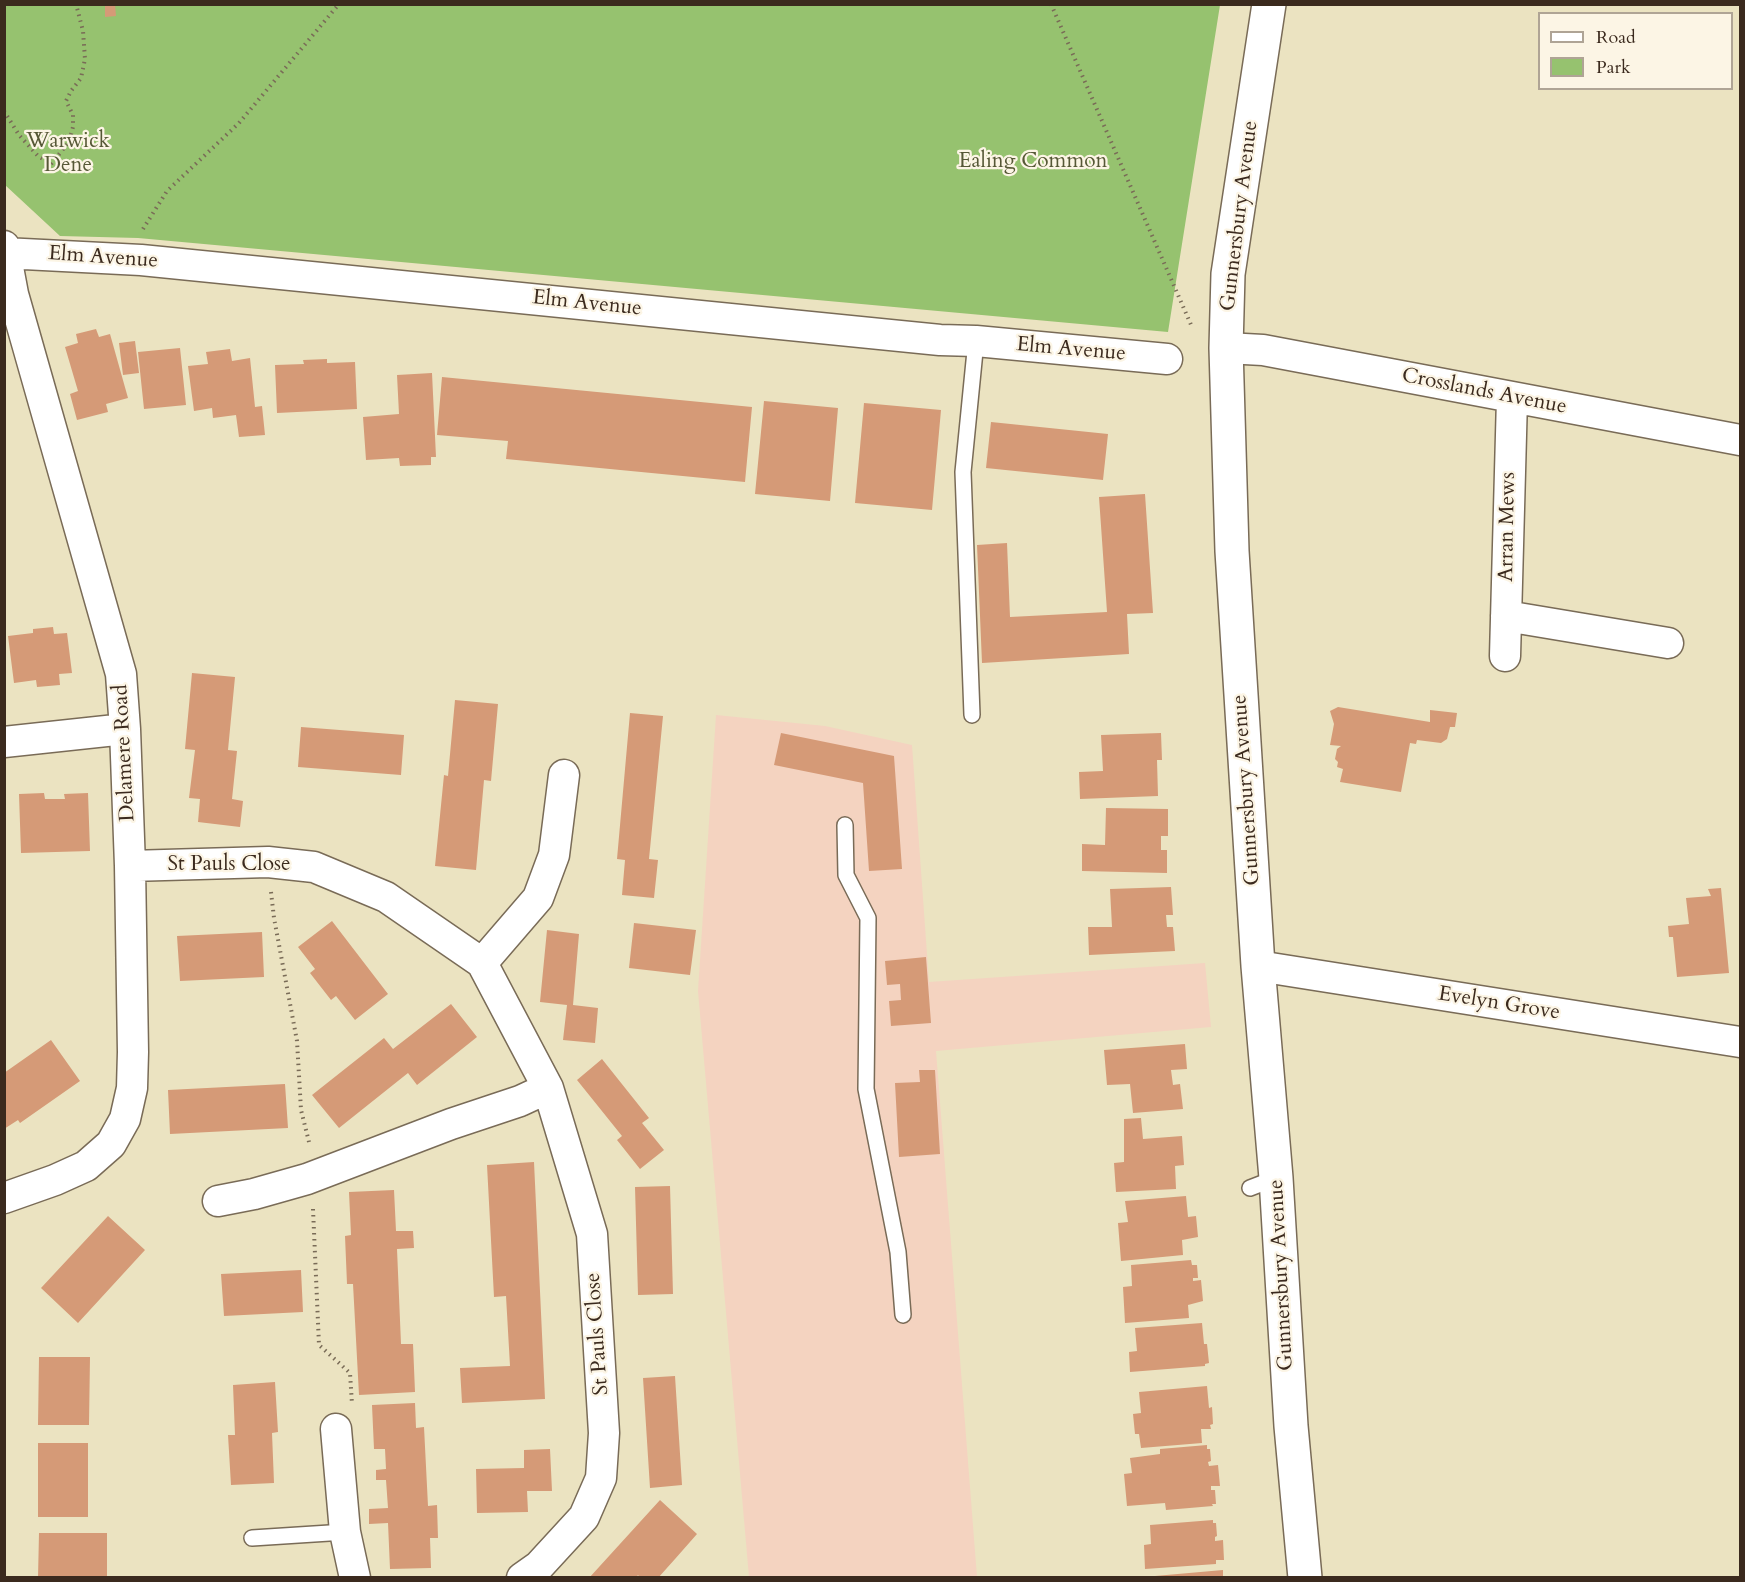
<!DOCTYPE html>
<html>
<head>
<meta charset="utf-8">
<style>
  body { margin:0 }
  #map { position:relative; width:1745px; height:1582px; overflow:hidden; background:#ebe3c1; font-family:Cardo,serif }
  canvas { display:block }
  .frame { position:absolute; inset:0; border:6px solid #3b2a1e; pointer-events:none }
  .legend { position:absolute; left:1538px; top:12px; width:195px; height:78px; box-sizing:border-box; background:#fcf5e5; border:2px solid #afa495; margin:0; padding:8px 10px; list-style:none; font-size:18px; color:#3b2a1e }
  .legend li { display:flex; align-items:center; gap:12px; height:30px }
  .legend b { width:30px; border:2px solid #afa495 }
</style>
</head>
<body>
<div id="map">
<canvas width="1745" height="1582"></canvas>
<div class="frame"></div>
<ul class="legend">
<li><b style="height:8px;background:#fff"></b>Road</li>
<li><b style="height:16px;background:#96c26f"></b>Park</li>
</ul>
</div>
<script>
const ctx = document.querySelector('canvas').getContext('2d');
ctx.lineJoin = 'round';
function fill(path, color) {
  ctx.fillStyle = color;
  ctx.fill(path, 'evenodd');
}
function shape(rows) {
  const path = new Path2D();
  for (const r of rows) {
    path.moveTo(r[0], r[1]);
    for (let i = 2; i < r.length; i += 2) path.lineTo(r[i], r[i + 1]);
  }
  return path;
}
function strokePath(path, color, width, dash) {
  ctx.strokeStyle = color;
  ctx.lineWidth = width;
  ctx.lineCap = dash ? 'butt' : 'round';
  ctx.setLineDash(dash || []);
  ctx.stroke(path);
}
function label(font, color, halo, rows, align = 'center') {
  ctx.font = font + ' Cardo,serif';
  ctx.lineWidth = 4.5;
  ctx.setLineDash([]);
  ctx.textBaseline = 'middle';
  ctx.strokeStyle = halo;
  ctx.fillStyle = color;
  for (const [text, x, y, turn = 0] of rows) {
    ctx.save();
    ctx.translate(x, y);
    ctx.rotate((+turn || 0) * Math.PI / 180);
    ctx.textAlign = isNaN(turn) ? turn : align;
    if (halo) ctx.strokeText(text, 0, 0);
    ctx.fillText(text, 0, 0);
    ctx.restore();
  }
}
const built = shape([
  [716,715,825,726,912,745,929,982,1205,963,1211,1027,936,1051,977,1577,749,1577,698,991]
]);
const green = shape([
  [5,5,1220,5,1168,332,138,238,60,236,5,185]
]);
const building = shape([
  [105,4,115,4,116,16,105,17],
  [96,329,99,337,110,334,128,398,106,404,108,412,77,420,70,394,78,391,65,347,78,343,76,334],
  [135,341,139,373,123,375,119,343],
  [180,348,186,405,144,409,138,352],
  [230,349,232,361,250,358,255,407,262,406,265,435,239,437,236,415,213,418,212,408,194,411,188,366,208,364,206,352],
  [327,359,327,363,355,362,357,409,277,413,275,365,304,364,303,360],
  [432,373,436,457,431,457,431,465,400,466,399,458,366,460,363,417,399,414,397,375],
  [442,377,752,407,745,482,506,459,508,441,437,435],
  [764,401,838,408,830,501,755,494],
  [864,403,941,410,932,510,855,503],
  [991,422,1108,434,1103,480,986,468],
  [1145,494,1153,613,1127,614,1129,654,982,663,977,545,1007,543,1010,617,1107,612,1099,497],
  [53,627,54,634,67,633,72,673,59,674,60,685,37,687,36,680,14,683,8,636,33,633,33,629],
  [192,673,235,677,228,750,237,751,232,799,243,801,240,827,198,822,200,799,189,798,195,750,185,749],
  [455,700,498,704,491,781,484,780,476,870,435,866,444,775,448,776],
  [1338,707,1430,722,1430,710,1457,713,1455,727,1450,727,1447,739,1441,743,1417,740,1416,744,1410,743,1401,792,1340,782,1343,769,1337,767,1338,762,1335,759,1337,749,1341,746,1330,745,1334,724,1330,711],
  [630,713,663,716,649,859,658,860,654,898,622,895,625,860,617,859],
  [301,727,404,735,401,775,298,767],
  [781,733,894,756,902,869,869,871,863,783,774,765],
  [1161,733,1162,760,1157,760,1158,796,1080,799,1079,772,1103,771,1101,735],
  [44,793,45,799,65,799,64,794,88,793,90,851,21,853,19,794],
  [1106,808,1168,809,1168,836,1161,836,1161,850,1167,850,1167,873,1082,871,1082,844,1105,845],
  [1171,887,1173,915,1166,915,1167,927,1173,927,1175,951,1089,955,1088,927,1112,927,1110,889],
  [1721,888,1729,973,1677,977,1673,937,1669,937,1668,926,1689,924,1686,898,1711,896,1708,889],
  [332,921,388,994,355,1020,336,996,331,1000,310,973,315,969,298,947],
  [634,923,696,930,690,975,629,968],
  [547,930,579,934,573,1005,598,1008,595,1043,563,1040,567,1005,540,1002],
  [262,932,264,977,180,981,177,936],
  [926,957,931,1023,891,1026,889,1001,901,1000,900,984,887,985,885,961],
  [451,1004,477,1037,417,1085,408,1073,339,1128,312,1095,384,1038,393,1049],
  [51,1040,80,1081,20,1123,18,1120,4,1129,4,1073],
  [1185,1044,1187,1069,1171,1070,1173,1085,1180,1084,1183,1109,1133,1113,1130,1084,1107,1085,1104,1050],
  [602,1059,649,1118,642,1123,664,1150,640,1169,617,1140,622,1136,577,1080],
  [919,1070,935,1070,940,1154,899,1157,895,1083,920,1082],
  [285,1084,288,1128,170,1134,168,1090],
  [1141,1118,1143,1139,1182,1136,1184,1165,1175,1166,1176,1189,1116,1192,1114,1163,1124,1162,1124,1119],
  [534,1162,545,1399,462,1403,460,1368,510,1366,506,1296,494,1297,487,1165],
  [670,1186,673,1294,638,1295,635,1187],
  [394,1190,396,1231,413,1231,414,1248,397,1249,401,1344,413,1344,415,1392,359,1395,353,1284,347,1284,345,1236,351,1235,349,1192],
  [1186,1196,1188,1217,1196,1216,1198,1237,1182,1240,1183,1255,1121,1261,1118,1223,1128,1222,1125,1201],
  [108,1216,145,1250,78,1323,41,1288],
  [1191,1260,1192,1265,1197,1265,1198,1278,1193,1278,1193,1281,1201,1280,1203,1301,1188,1305,1189,1318,1125,1323,1123,1287,1132,1286,1131,1265],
  [301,1270,303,1312,224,1316,221,1274],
  [1202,1323,1204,1344,1207,1344,1209,1363,1205,1364,1205,1366,1130,1372,1129,1352,1137,1351,1135,1328],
  [39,1357,90,1357,89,1425,38,1425],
  [675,1376,682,1485,650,1488,643,1378],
  [275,1382,278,1432,272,1433,274,1483,231,1485,228,1435,235,1435,233,1385],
  [1207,1386,1209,1408,1212,1407,1213,1424,1210,1425,1211,1429,1201,1429,1202,1443,1141,1448,1139,1434,1135,1434,1133,1414,1141,1413,1139,1392],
  [415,1403,416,1428,424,1427,428,1506,437,1505,438,1538,430,1538,431,1568,390,1569,388,1523,369,1524,369,1509,388,1508,386,1480,376,1480,376,1470,386,1469,385,1449,374,1449,372,1405],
  [38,1443,88,1443,88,1517,38,1517],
  [1207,1445,1207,1449,1210,1449,1211,1461,1208,1462,1209,1466,1218,1465,1220,1486,1211,1486,1211,1490,1215,1490,1216,1504,1212,1504,1213,1506,1166,1510,1165,1503,1127,1506,1124,1474,1132,1473,1130,1458,1160,1454,1160,1449],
  [550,1449,552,1491,527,1491,528,1512,477,1513,476,1469,524,1468,524,1450],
  [660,1500,697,1534,675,1559,658,1578,640,1578,638,1575,636,1578,589,1578],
  [1213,1520,1213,1523,1216,1523,1217,1536,1215,1537,1215,1541,1223,1540,1224,1560,1216,1560,1216,1564,1145,1569,1144,1545,1151,1544,1150,1525],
  [39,1533,107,1533,107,1578,38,1578],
  [1223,1570,1223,1578,1155,1578,1155,1576]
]);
const path = shape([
  [1051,4,1192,327],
  [4,111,19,135,38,156,51,164,69,142,73,127,73,115,66,101,71,91,81,78,85,59,83,31,76,4],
  [143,229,167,191,239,123,339,4],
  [271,892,274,918,297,1041,301,1110,310,1146],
  [313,1209,319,1345,350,1373,352,1404]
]);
const lane = shape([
  [972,715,963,472,976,341],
  [845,825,846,875,868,918,866,1089,898,1252,903,1315],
  [1250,1188,1276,1178],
  [252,1538,345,1532]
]);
const street = shape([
  [4,246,13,294,121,674,125,729,130,866,133,1052,132,1088,125,1119,111,1144,86,1166,55,1180,4,1198],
  [4,253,141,260,940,340,976,341,1167,359],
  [1226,348,1263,350,1740,440],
  [1506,616,1668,643],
  [1505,656,1512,398],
  [4,742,125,729],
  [130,866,268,862,314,867,386,897,482,963,548,1088,592,1234,604,1433,601,1478,584,1517,539,1566,522,1578],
  [482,963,538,898,554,855,564,775],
  [1258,966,1740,1042],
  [218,1201,254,1194,307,1179,451,1124,520,1101,548,1088],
  [336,1429,345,1532,355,1578]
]);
const highway = shape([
  [1269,4,1228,274,1226,348,1232,551,1258,966,1276,1178,1291,1426,1305,1578]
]);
const parkNames = [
  ["Warwick",68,142],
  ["Dene",68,166],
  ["Ealing Common",1033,162]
];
const streetNames = [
  ["Gunnersbury Avenue",1240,216,-83],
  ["Elm Avenue",103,258,4],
  ["Elm Avenue",587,304,6],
  ["Elm Avenue",1071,350,5],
  ["Crosslands Avenue",1484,392,11],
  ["Arran Mews",1508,527,-89],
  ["Delamere Road",125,753,-93],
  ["Gunnersbury Avenue",1247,790,-94],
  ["St Pauls Close",229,865],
  ["Evelyn Grove",1499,1004,9],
  ["Gunnersbury Avenue",1282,1275,-93],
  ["St Pauls Close",598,1334,-94]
];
fill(built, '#f4d3c0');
fill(green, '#96c26f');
fill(building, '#d59a77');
strokePath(lane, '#796b57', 18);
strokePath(street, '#796b57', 33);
strokePath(highway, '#796b57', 36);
strokePath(path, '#796b57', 4, [1.5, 4.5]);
strokePath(lane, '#fff', 15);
strokePath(street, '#fff', 30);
strokePath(highway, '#fff', 33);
label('21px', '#565836', '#fcf5e5', parkNames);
label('21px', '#3b2a1e', '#fcf5e5', streetNames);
</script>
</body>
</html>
